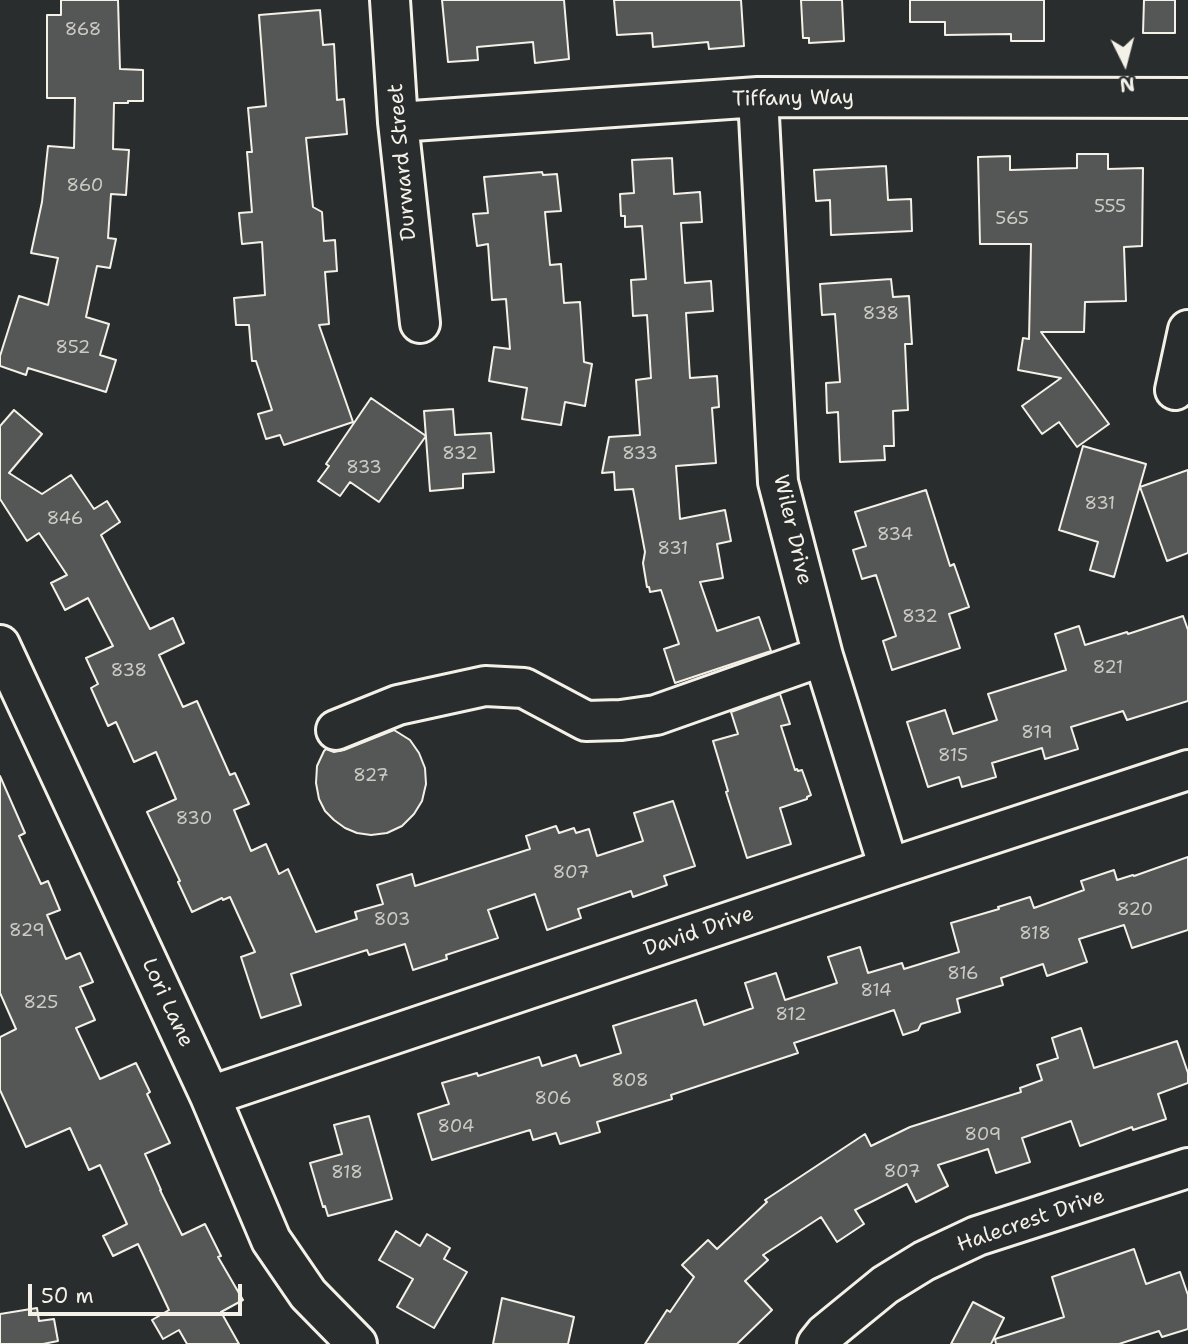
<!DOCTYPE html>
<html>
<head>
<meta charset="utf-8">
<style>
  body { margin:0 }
  #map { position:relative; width:1188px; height:1344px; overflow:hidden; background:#2a2d2e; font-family:"Shantell Sans",sans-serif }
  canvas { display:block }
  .north { position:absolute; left:1090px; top:28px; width:70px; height:70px; -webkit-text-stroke:5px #2a2d2e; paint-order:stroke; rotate:174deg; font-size:19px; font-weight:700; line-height:28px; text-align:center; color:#f4f1e8 }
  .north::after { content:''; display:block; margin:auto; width:24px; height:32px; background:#f4f1e8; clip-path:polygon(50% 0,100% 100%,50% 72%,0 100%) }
  .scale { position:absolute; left:28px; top:1284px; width:214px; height:32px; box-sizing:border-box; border:4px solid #f4f1e8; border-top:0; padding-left:9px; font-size:21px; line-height:24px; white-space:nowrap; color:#f4f1e8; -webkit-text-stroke:5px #2a2d2e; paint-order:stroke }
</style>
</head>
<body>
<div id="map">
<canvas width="1188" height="1344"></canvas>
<div class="north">N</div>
<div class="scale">50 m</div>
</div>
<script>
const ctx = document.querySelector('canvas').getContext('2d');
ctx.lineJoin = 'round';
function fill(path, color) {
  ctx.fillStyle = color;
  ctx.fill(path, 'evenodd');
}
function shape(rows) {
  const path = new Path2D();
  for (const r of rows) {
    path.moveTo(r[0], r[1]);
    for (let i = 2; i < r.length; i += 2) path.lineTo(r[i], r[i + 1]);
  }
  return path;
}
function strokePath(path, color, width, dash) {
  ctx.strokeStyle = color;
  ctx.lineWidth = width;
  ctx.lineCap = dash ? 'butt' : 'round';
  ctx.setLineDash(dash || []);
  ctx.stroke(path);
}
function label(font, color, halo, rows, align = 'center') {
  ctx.font = font + ' "Shantell Sans",sans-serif';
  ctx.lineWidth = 5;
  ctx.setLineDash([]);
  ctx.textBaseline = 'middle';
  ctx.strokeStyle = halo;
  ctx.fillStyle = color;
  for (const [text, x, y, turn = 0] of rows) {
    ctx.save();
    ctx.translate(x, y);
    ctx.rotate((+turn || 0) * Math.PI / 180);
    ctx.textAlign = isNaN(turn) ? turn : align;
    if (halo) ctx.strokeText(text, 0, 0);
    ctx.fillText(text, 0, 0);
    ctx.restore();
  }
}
const building = shape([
  [61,0,118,0,120,69,143,70,143,101,128,101,128,103,114,103,113,149,129,150,126,195,111,194,108,238,116,239,110,268,97,266,86,317,109,324,100,355,116,360,106,392,28,368,26,375,0,366,0,356,19,296,48,305,58,258,31,253,42,202,48,146,74,148,75,98,47,98,47,15,61,15,61,0],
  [442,0,564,0,569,59,535,63,533,42,477,47,478,60,448,62,442,0],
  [614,0,741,0,744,46,709,49,708,42,653,47,652,33,617,35,614,0],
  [801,0,842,0,844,41,809,43,809,38,803,38,801,0],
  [910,0,1044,0,1044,41,1011,41,1011,34,945,35,945,22,910,22,910,0],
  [1144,0,1175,0,1175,33,1143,33,1144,0],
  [320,10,323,45,334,44,337,100,344,99,347,134,306,138,313,207,322,212,324,241,335,240,337,271,325,272,329,324,319,325,353,422,284,445,280,435,266,439,258,414,272,410,256,361,252,361,249,325,236,325,234,298,265,295,262,242,242,244,239,213,252,212,247,152,252,152,248,108,266,106,259,15,320,10],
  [1077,154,1108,154,1108,169,1143,168,1142,246,1124,247,1126,301,1085,302,1084,332,1041,332,1109,424,1077,447,1059,422,1042,434,1022,406,1061,378,1018,370,1023,338,1029,339,1031,244,980,244,978,157,1010,156,1010,170,1077,168,1077,154],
  [672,158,674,194,700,192,702,222,681,223,685,283,711,281,713,311,686,313,690,378,717,376,719,407,712,408,716,463,676,466,680,519,725,510,731,541,717,544,723,578,700,582,717,631,759,617,771,651,675,683,664,649,679,644,661,590,650,592,649,587,647,587,643,563,645,552,633,489,615,490,614,472,602,473,609,437,640,435,636,380,651,378,647,315,633,316,631,280,646,279,642,226,625,227,625,216,621,216,620,194,634,193,632,160,672,158],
  [886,166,888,200,911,199,912,231,831,235,830,200,816,201,814,170,886,166],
  [542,172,543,175,557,174,561,211,545,212,550,265,561,264,564,303,580,302,584,362,592,364,585,406,565,402,561,425,522,419,527,388,489,381,494,347,510,349,506,299,492,300,488,244,477,246,473,214,488,213,484,177,542,172],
  [891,279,893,297,909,296,912,344,905,344,908,410,893,411,894,446,884,446,885,460,840,462,838,412,827,413,826,383,840,382,835,314,822,315,820,284,891,279],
  [371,398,426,436,379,502,350,482,340,496,318,481,329,466,326,464,371,398],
  [453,409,455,435,491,433,494,472,463,474,463,488,430,491,424,411,453,409],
  [14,410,42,434,9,473,42,494,71,475,94,509,107,501,120,522,101,535,150,629,173,618,184,643,159,655,183,707,197,701,230,775,235,773,249,804,234,810,251,851,266,844,279,874,288,869,316,932,357,919,355,912,383,904,377,885,412,874,415,886,530,849,526,836,556,826,559,833,574,828,576,833,589,829,597,856,643,841,634,813,673,801,695,866,664,876,667,885,633,897,631,891,578,909,581,918,547,930,535,894,488,910,498,938,446,955,447,959,413,970,405,944,369,955,367,950,291,974,301,1005,261,1018,241,957,255,952,230,897,223,900,222,898,192,912,178,882,180,881,147,812,176,799,156,752,134,762,116,722,108,726,91,688,98,684,86,658,113,646,88,598,65,610,51,583,67,575,39,533,27,541,0,499,0,426,14,410],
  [1083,446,1146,464,1114,577,1090,570,1098,542,1059,530,1083,446],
  [1188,470,1188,553,1167,561,1140,487,1188,470],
  [926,490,950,566,954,564,969,607,949,614,960,648,892,670,883,641,896,636,876,575,862,579,853,550,866,546,855,512,926,490],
  [1183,616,1188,630,1188,701,1127,720,1123,711,1071,727,1078,749,1045,759,1042,748,992,763,996,777,962,787,959,777,928,787,907,722,945,710,953,734,997,720,988,694,1066,670,1055,634,1079,626,1085,645,1127,632,1128,634,1183,616],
  [780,694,790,724,781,726,795,770,797,769,798,771,802,770,811,795,807,797,807,799,780,808,791,844,747,858,726,792,728,791,713,741,738,734,731,712,780,694],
  [394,730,410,740,419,753,425,768,426,784,422,801,414,814,402,826,387,833,371,835,357,833,345,828,334,820,325,811,319,799,316,783,317,766,324,751,326,749,334,752,344,750,394,730],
  [0,776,25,833,19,836,41,884,48,881,60,910,47,915,66,959,80,953,93,982,80,987,95,1020,76,1028,100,1079,136,1063,150,1092,147,1094,170,1143,145,1154,161,1190,160,1190,182,1235,205,1224,221,1256,218,1257,243,1300,221,1312,239,1344,187,1344,179,1330,163,1339,152,1320,169,1310,138,1244,113,1256,103,1236,127,1224,100,1165,89,1170,70,1128,26,1147,0,1090,0,1037,16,1029,0,993,0,776],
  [1188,857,1188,930,1132,948,1124,925,1079,939,1087,962,1047,976,1043,964,1001,978,1003,985,957,999,960,1012,921,1024,918,1030,903,1035,894,1010,794,1043,798,1053,671,1095,672,1099,597,1122,600,1132,560,1144,556,1133,533,1140,530,1130,432,1160,418,1114,449,1104,442,1083,477,1073,478,1076,539,1057,542,1066,576,1055,580,1066,621,1053,613,1026,696,1000,704,1025,753,1008,745,983,776,973,785,1000,837,983,828,957,860,947,868,973,902,963,904,969,959,952,951,923,999,909,998,907,1030,897,1034,908,1084,890,1081,881,1114,870,1117,880,1133,875,1134,876,1188,857],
  [1081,1028,1094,1068,1177,1041,1188,1073,1188,1083,1158,1094,1166,1119,1133,1130,1132,1127,1080,1146,1071,1121,1022,1138,1030,1162,996,1173,988,1149,938,1165,948,1186,916,1202,907,1184,855,1210,864,1224,837,1242,821,1217,763,1255,768,1260,745,1281,772,1310,737,1344,645,1344,667,1310,670,1312,694,1277,682,1265,708,1240,717,1249,767,1202,765,1200,865,1134,871,1146,910,1127,1021,1092,1020,1088,1042,1080,1037,1065,1058,1058,1052,1038,1081,1028],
  [369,1116,392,1199,328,1216,325,1206,323,1207,310,1163,342,1154,334,1125,369,1116],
  [396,1231,420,1246,427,1234,450,1248,444,1259,467,1272,434,1328,397,1307,413,1279,379,1260,396,1231],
  [1134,1249,1146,1284,1180,1272,1188,1295,1188,1329,1162,1337,1159,1331,1119,1344,996,1344,995,1339,1064,1317,1052,1277,1134,1249],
  [502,1298,574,1317,568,1344,493,1344,502,1298],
  [973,1302,1004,1318,991,1344,951,1344,973,1302],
  [37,1308,39,1321,54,1319,58,1341,43,1344,0,1344,0,1314,37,1308]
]);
const minor = shape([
  [390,0,398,122,420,323],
  [758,97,778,482,823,656,889,868],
  [398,122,758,97,1188,98],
  [1175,390,1188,330],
  [0,645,210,1096,271,1240,308,1294,357,1344],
  [336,730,398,705,485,686,524,688,586,721,621,720,656,715,823,656],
  [210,1096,889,868,1188,770],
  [817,1344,825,1334,885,1285,924,1261,977,1236,1188,1168]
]);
const numberNames = [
  ["868",83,30],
  ["860",85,186],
  ["555",1110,207],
  ["565",1012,219],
  ["838",881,314],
  ["852",73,348],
  ["832",460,454],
  ["833",640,454],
  ["833",364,468],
  ["831",1100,504],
  ["846",65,519],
  ["834",895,535],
  ["831",673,549],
  ["832",920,617],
  ["821",1108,668],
  ["838",129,671],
  ["819",1037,733],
  ["815",953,756],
  ["827",371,776],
  ["830",194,819],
  ["807",571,873],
  ["820",1135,910],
  ["803",392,920],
  ["829",27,931],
  ["818",1035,934],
  ["816",963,974],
  ["814",876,991],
  ["825",41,1003],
  ["812",791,1015],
  ["808",630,1081],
  ["806",553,1099],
  ["804",456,1127],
  ["809",983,1135],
  ["807",902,1172],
  ["818",347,1173]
];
const streetNames = [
  ["Tiffany Way",793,99,-1],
  ["Durward Street",403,162,-95],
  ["Wiler Drive",792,530,77],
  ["David Drive",699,932,-19],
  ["Lori Lane",167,1003,65],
  ["Halecrest Drive",1031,1221,-19]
];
fill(building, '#555756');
strokePath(building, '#f4f1e8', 2);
strokePath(minor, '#f4f1e8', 44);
strokePath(minor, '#2a2d2e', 38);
label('18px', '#cccac4', null, numberNames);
label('21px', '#f4f1e8', '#2a2d2e', streetNames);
</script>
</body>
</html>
